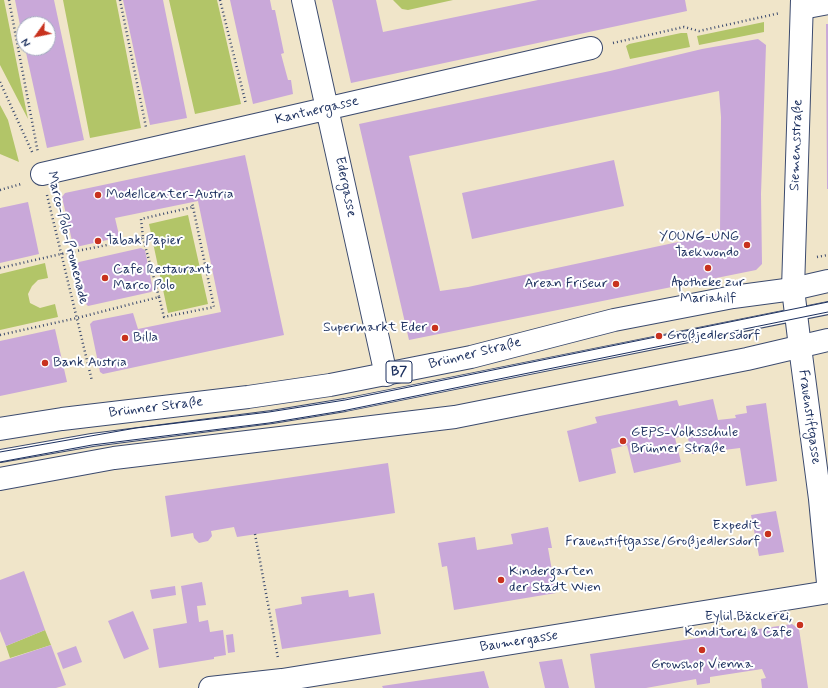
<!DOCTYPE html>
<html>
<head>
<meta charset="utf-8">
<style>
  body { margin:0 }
  #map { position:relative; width:828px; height:688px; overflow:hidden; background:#f0e5c9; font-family:Mynerve,sans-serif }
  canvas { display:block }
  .north { position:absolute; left:16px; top:16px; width:40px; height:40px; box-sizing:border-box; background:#fff; border:1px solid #a4acbf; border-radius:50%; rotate:237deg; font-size:11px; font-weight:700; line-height:16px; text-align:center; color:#1b2f5e }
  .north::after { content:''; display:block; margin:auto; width:14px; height:18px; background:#c8321e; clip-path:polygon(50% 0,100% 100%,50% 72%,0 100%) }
</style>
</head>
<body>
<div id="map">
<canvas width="828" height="688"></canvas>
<div class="north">N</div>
</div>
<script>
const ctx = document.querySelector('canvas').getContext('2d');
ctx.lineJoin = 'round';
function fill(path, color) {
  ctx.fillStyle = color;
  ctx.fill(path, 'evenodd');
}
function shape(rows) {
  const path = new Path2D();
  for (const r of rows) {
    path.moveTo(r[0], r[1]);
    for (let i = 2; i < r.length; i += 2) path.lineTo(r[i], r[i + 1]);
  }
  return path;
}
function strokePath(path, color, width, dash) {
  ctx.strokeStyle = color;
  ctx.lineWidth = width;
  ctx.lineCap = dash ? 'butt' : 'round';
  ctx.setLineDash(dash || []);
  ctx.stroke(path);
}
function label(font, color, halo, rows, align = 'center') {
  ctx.font = font + ' Mynerve,sans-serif';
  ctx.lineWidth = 4;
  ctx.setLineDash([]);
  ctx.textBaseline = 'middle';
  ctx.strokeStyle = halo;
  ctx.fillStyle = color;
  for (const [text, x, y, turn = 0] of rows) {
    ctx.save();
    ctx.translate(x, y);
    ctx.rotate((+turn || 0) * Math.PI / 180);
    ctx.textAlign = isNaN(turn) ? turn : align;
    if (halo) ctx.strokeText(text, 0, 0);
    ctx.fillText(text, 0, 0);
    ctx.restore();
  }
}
const green = shape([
  [0,0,4,0,28,119,0,65],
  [63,0,116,0,141,128,90,138],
  [169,0,217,0,241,104,195,114],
  [393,0,453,0,408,10,402,9],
  [764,22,764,32,699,45,697,36],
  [681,33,687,33,690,47,630,59,626,46,629,44],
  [0,105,8,120,19,162,0,154],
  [188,215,208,304,168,313,149,224],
  [45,263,48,278,38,280,32,286,28,294,30,303,40,308,55,304,58,317,0,330,0,274],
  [45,630,51,645,10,658,6,646]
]);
const building = shape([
  [15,0,54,0,84,140,47,148,25,48,48,48,48,24,24,24,23,40],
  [123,0,163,0,187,118,150,125],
  [230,0,270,0,272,10,275,10,284,53,281,54,288,80,291,80,293,94,253,104],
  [332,0,376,0,383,32,538,0,685,0,687,11,351,83],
  [826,24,828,24,828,189,827,189],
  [758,39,766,45,761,194,762,264,756,270,409,340,359,124,610,71,702,49],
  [719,91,721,117,720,233,468,287,440,291,409,156],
  [245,155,284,335,103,374,100,372,90,324,93,321,133,313,138,329,221,312,198,201,115,218,119,235,116,238,76,247,73,245,62,197,65,193],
  [614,160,624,206,472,239,462,193],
  [28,202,39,254,0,263,0,208],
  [141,248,145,250,153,290,151,292,88,306,86,304,77,264,79,262],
  [55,329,67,382,0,396,0,341],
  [713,399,718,420,736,418,735,415,747,413,746,406,766,403,777,481,746,486,740,448,692,454,687,435,675,438,681,462,634,473,627,445,611,449,616,473,579,482,567,431,597,423,595,417,677,400,679,406],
  [388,463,395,513,237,537,234,527,211,531,212,536,208,541,199,543,194,538,193,533,171,537,165,496],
  [776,511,784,552,759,556,751,515],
  [548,527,552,548,548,548,556,593,454,610,447,566,442,567,438,543,475,537,477,550,513,544,511,534],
  [24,571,45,630,6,646,0,631,0,580],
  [202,582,206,605,197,606,199,622,208,620,210,632,223,630,226,655,214,657,214,659,159,668,153,629,187,623,181,586],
  [175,586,176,595,152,599,150,590],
  [348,590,349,597,374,593,381,634,282,649,275,609,302,604,301,597],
  [133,611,149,649,124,659,108,621],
  [792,624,799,629,808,688,762,688,761,679,766,678,762,669,710,677,710,683,697,685,696,679,646,688,595,688,590,654],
  [233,634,235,652,228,653,226,635],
  [51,645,66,685,56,688,0,688,0,662],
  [76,646,82,662,63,669,57,653],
  [562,659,569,688,545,688,539,662],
  [484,671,489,688,383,688,382,686]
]);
const path = shape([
  [9,0,38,153],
  [120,0,146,127],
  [220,0,246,104],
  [613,43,684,27,699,31,780,13],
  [0,82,33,154],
  [0,190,21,184],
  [47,195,92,381],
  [817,257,828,255],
  [0,268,61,254,143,238,141,219,193,207,192,203],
  [159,297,164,317,214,307,193,207],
  [0,335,77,318,159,297,143,238],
  [255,534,278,658]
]);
const service = shape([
  [0,456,92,440,272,417,345,405,828,308]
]);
const minor = shape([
  [303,0,386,375],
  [802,8,828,3],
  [42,174,591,48],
  [210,688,282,680,828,592]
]);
const tertiary = shape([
  [800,347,820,499,828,583]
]);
const secondary = shape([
  [800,347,793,289,802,0]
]);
const primary = shape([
  [0,429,62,419,248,397,330,385,471,357,614,320,733,297,793,289,828,281],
  [0,479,114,458,455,417,747,359,828,340]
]);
const tram = shape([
  [0,452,136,428,269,412,345,400,828,302],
  [0,462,92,445,269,423,342,411,828,312]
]);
const markers = [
  [98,195,4,"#c8321e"],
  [98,241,4,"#c8321e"],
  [747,245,4,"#c8321e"],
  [708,268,4,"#c8321e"],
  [105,278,4,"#c8321e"],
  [616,284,4,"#c8321e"],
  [435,328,4,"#c8321e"],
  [659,336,4,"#c8321e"],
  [125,338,4,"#c8321e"],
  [45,363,4,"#c8321e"],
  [623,441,4,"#c8321e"],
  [768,534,4,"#c8321e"],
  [501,580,4,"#c8321e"],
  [800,625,4,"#c8321e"],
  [702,650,4,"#c8321e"]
];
const shields = [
  [399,372,26]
];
const shieldNames = [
  ["B7",399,372]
];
const streetNames = [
  ["Kantnergasse",317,111,-13],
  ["Siemensstraße",797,145,-88],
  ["Edergasse",345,187,78],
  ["Marco-Polo-Promenade",67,238,76],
  ["Brünner Straße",475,354,-14],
  ["Brünner Straße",156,408,-7],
  ["Frauenstiftgasse",809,417,82],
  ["Baumergasse",519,642,-9]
];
const poiNames = [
  ["Modellcenter-Austria",106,195],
  ["YOUNG-UNG",739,237,"right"],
  ["Taekwondo",739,253,"right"],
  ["Tabak Papier",106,241],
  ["Cafe Restaurant",113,270],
  ["Marco Polo",113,286],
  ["Apotheke zur",708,283,"center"],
  ["Mariahilf",708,299,"center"],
  ["Arean Friseur",608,284,"right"],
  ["Supermarkt Eder",427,328,"right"],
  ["Großjedlersdorf",667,336],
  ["Billa",133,338],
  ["Bank Austria",53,363],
  ["GEPS-Volksschule",631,433],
  ["Brünner Straße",631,449],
  ["Expedit",760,526,"right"],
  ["Frauenstiftgasse/Großjedlersdorf",760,542,"right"],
  ["Kindergarten",509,572],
  ["der Stadt Wien",509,588],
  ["Eylül Bäckerei,",792,617,"right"],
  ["Konditorei & Cafe",792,633,"right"],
  ["Growshop Vienna",702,665,"center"]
];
fill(green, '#b2c568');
fill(building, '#c9a8d9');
strokePath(service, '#3b4a6e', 14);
strokePath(minor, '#3b4a6e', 24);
strokePath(tertiary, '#3b4a6e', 24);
strokePath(secondary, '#3b4a6e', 24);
strokePath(primary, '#3b4a6e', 24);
strokePath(path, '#3b4a6e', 2.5, [1, 3]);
strokePath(service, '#fff', 12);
strokePath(minor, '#fff', 22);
strokePath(tertiary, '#fff', 22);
strokePath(secondary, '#fff', 22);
strokePath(primary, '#fff', 22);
strokePath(tram, '#1b2f5e', 1);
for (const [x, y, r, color] of markers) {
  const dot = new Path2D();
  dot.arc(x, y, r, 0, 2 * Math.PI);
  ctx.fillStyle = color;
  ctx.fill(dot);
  strokePath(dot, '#fff', 1.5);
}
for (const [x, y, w] of shields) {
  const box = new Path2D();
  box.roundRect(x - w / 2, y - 11, w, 22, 3);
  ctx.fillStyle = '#fff';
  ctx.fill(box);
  strokePath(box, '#1b2f5e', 1);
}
label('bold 13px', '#1b2f5e', null, shieldNames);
label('14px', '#1b2f5e', '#fff', streetNames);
label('14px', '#1b2f5e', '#fff', poiNames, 'left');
</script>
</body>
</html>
